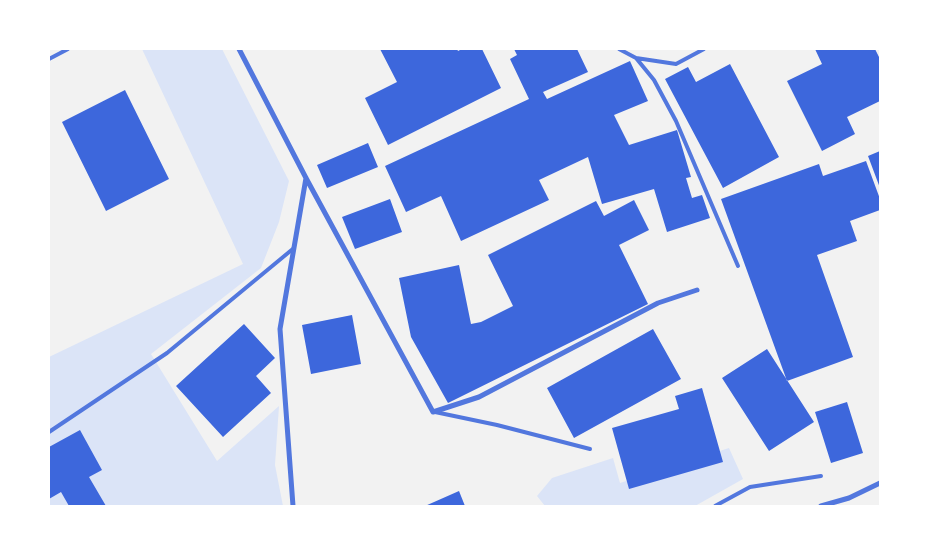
<!DOCTYPE html>
<html>
<head>
<meta charset="utf-8">
<style>
  body { margin:0 }
  #map { position:relative; width:929px; height:555px; overflow:hidden; background:#f2f2f2; font-family:"IBM Plex Sans",sans-serif }
  canvas { display:block }
  .frame { position:absolute; inset:0; border:50px solid #fff; pointer-events:none }
</style>
</head>
<body>
<div id="map">
<canvas width="929" height="555"></canvas>
<div class="frame"></div>
</div>
<script>
const ctx = document.querySelector('canvas').getContext('2d');
ctx.lineJoin = 'round';
function fill(path, color) {
  ctx.fillStyle = color;
  ctx.fill(path, 'evenodd');
}
function shape(rows) {
  const path = new Path2D();
  for (const r of rows) {
    path.moveTo(r[0], r[1]);
    for (let i = 2; i < r.length; i += 2) path.lineTo(r[i], r[i + 1]);
  }
  return path;
}
function strokePath(path, color, width, dash) {
  ctx.strokeStyle = color;
  ctx.lineWidth = width;
  ctx.lineCap = dash ? 'butt' : 'round';
  ctx.setLineDash(dash || []);
  ctx.stroke(path);
}
const green = shape([
  [142,49,222,49,289,181,279,222,261,268,151,354,217,461,279,406,275,465,283,506,49,506,49,357,243,264],
  [729,448,743,479,695,506,545,506,537,496,552,478,613,458,620,483]
]);
const building = shape([
  [380,49,457,49,458,51,462,49,482,49,501,88,388,145,365,98,397,82],
  [514,49,577,49,588,72,543,92,547,99,630,61,648,101,614,115,629,145,677,130,691,177,686,178,692,198,702,195,710,218,667,232,654,189,602,204,588,157,539,180,549,200,461,241,441,196,406,212,385,166,529,99,510,59,517,55],
  [815,49,875,49,880,59,880,101,847,117,855,134,822,151,787,81,822,64],
  [730,64,779,157,723,188,665,79,688,67,696,82],
  [125,90,169,179,106,211,62,122],
  [368,143,378,167,327,188,317,165],
  [880,151,880,188,868,156],
  [866,161,880,199,880,210,850,221,857,241,817,255,853,357,787,381,721,199,819,164,823,176],
  [390,199,402,232,355,249,342,217],
  [634,200,649,230,619,245,648,304,448,403,411,337,399,278,459,265,471,324,481,322,513,306,488,255,596,201,604,216],
  [352,315,361,364,311,374,302,325],
  [244,324,275,358,256,376,271,393,223,437,176,386],
  [653,329,681,379,574,438,547,388],
  [767,349,814,422,769,451,722,378],
  [702,388,723,462,629,489,612,428,679,409,675,396],
  [847,402,863,453,831,463,815,412],
  [80,430,102,470,89,477,106,506,69,506,61,492,49,499,49,447],
  [459,491,465,506,425,506]
]);
const service = shape([
  [619,49,636,58,654,80,676,121,738,266],
  [636,58,676,64,704,49],
  [49,59,68,49],
  [435,412,497,425,590,449],
  [49,432,167,353,294,248],
  [715,506,750,487,821,476]
]);
const minor = shape([
  [239,49,306,178,433,412,479,397,658,303,697,290],
  [293,506,280,329,306,178],
  [821,506,849,498,880,483]
]);
fill(green, '#dbe4f7');
fill(building, '#3d67dc');
strokePath(service, '#5277de', 4);
strokePath(minor, '#5277de', 5);
</script>
</body>
</html>
